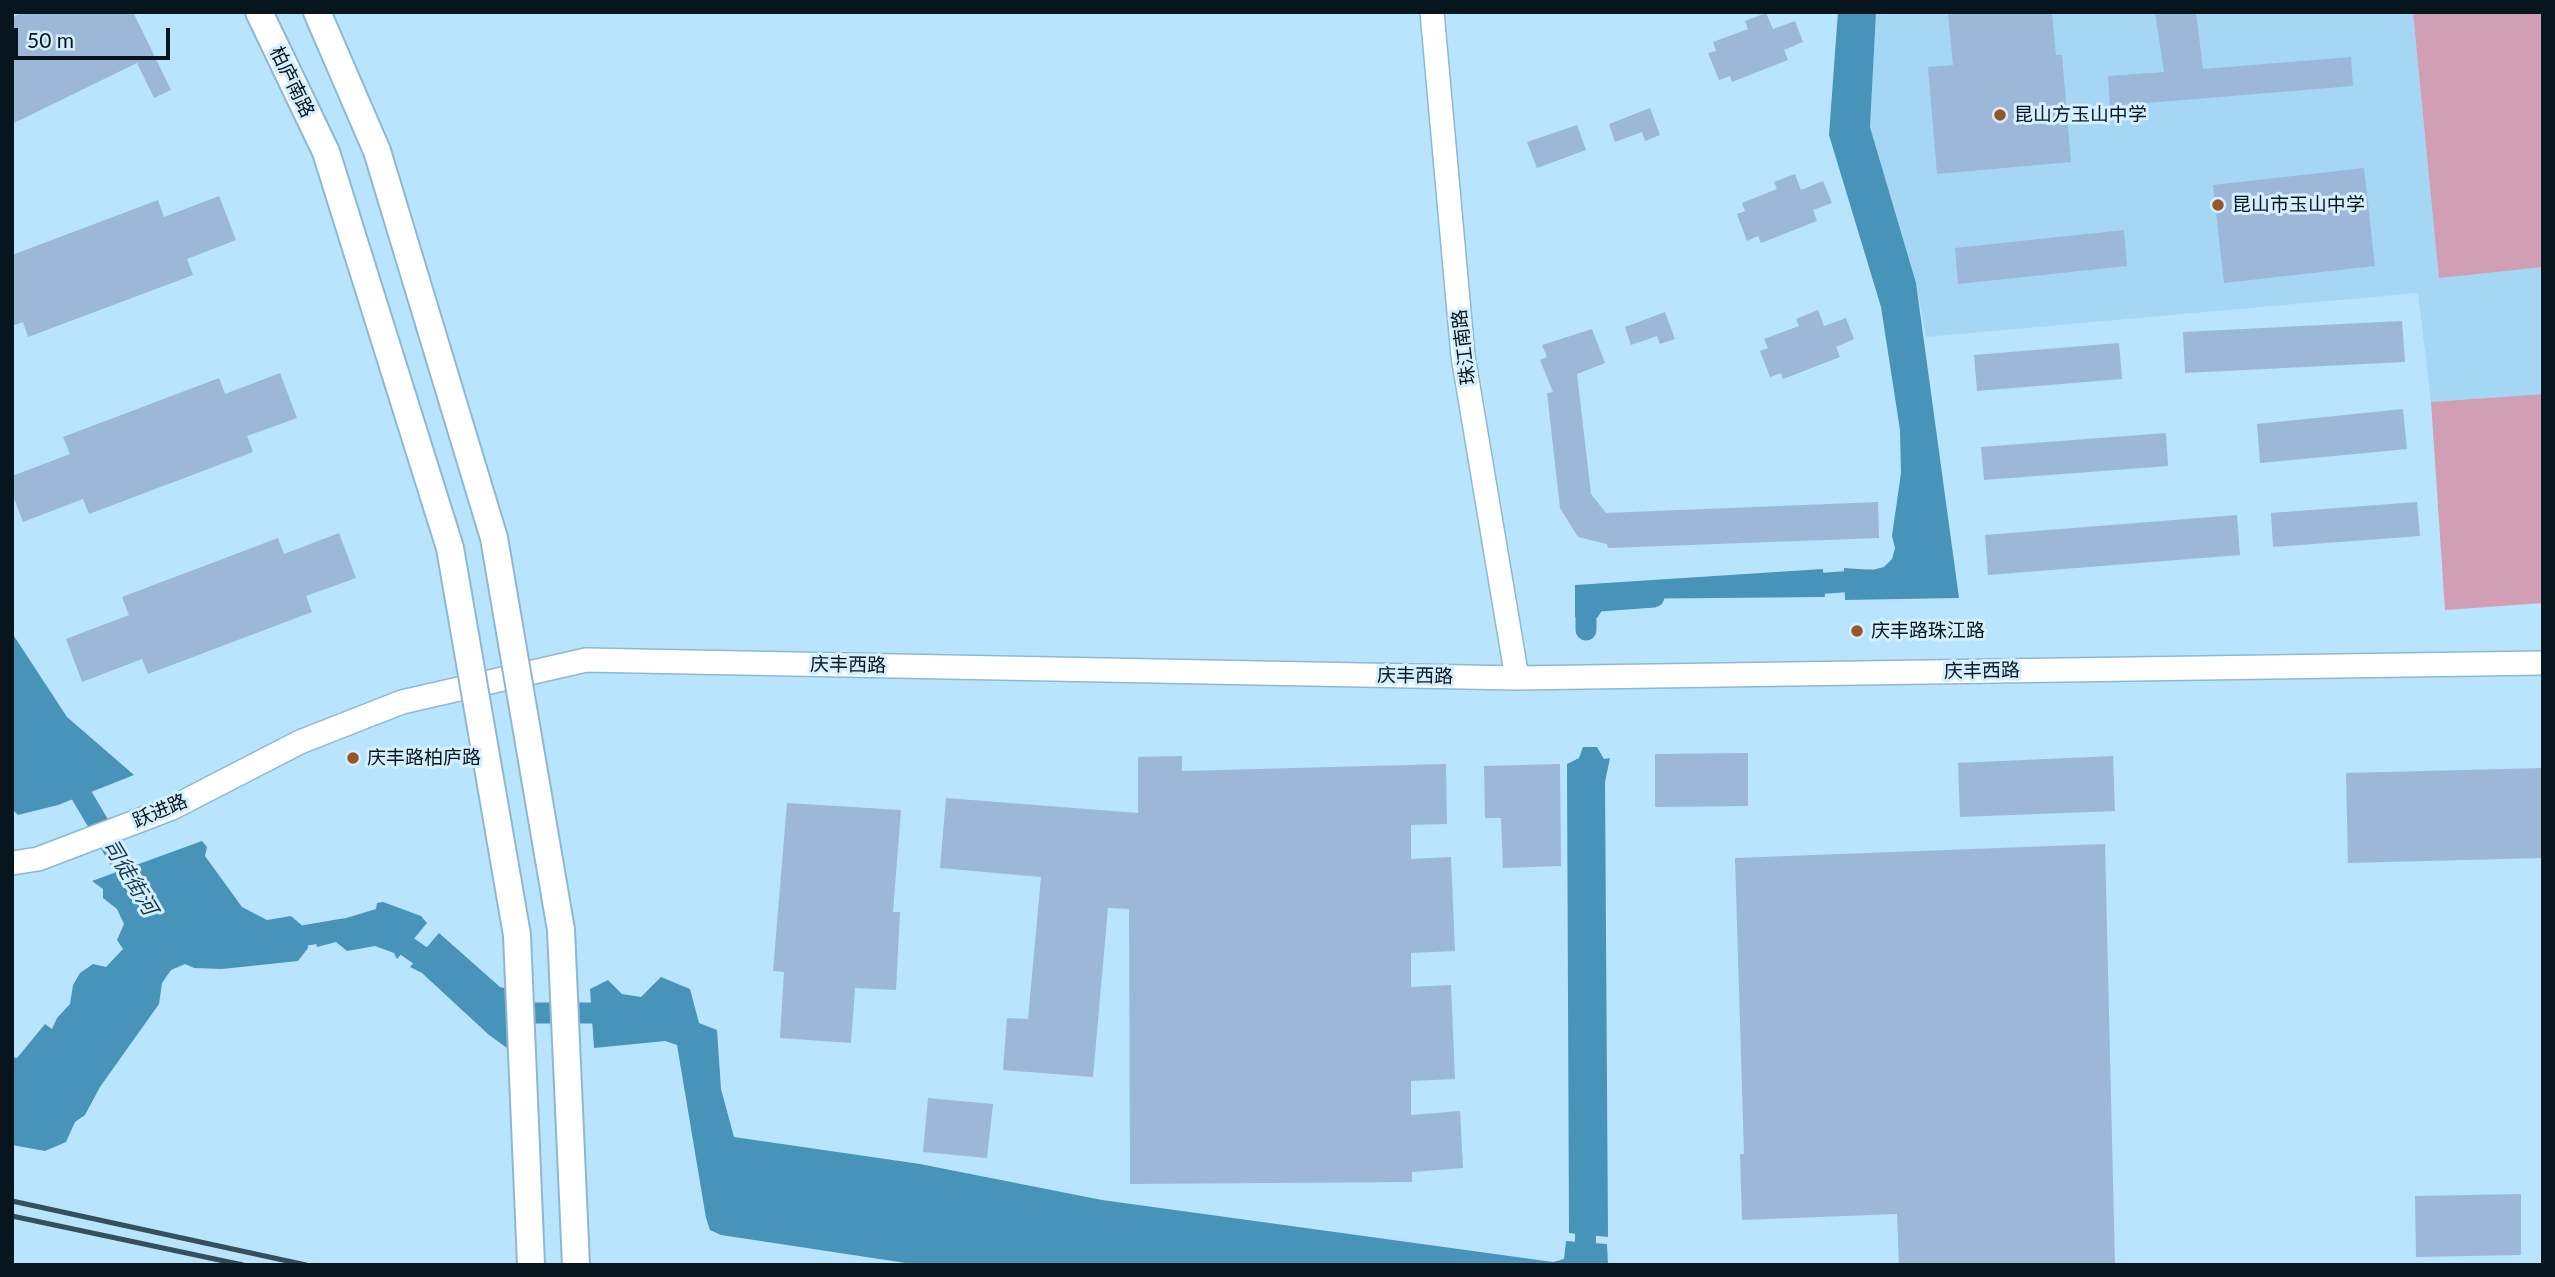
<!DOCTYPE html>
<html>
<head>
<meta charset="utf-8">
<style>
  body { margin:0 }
  #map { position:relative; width:2555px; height:1277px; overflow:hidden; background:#b9e4fd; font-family:Lato,sans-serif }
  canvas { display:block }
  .frame { position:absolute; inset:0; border:14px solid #06151e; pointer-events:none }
  .scale { position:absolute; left:14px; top:28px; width:156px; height:32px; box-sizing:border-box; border:4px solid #06151e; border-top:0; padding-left:9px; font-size:21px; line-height:24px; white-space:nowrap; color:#06151e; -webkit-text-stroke:5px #d5effe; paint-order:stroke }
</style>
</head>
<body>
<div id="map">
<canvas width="2555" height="1277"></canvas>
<div class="frame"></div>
<div class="scale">50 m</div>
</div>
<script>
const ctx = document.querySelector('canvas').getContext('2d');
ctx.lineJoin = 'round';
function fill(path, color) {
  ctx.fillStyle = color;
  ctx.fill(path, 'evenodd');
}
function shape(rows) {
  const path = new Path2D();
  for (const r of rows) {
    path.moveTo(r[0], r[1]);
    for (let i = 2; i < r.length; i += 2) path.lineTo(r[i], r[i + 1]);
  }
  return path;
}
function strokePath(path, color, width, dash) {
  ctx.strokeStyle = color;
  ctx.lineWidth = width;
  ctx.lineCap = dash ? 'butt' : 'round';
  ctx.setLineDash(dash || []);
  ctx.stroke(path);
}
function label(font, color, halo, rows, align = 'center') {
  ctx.font = font + ' Lato,"Noto Sans SC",sans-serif';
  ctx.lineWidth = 6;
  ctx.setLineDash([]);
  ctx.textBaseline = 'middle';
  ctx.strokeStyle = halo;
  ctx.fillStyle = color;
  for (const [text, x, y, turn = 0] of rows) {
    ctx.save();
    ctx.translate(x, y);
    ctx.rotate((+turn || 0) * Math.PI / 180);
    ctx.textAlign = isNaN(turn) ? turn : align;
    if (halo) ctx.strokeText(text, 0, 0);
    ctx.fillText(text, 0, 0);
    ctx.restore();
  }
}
const built = shape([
  [1876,12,2543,12,2543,394,2431,402,2418,293,1926,337,1916,283,1870,127]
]);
const green = shape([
  [2413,12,2543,12,2543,267,2439,278],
  [2543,394,2543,603,2445,610,2431,402]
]);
const water = shape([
  [1838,12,1876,12,1870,127,1916,283,1959,598,1845,600,1844,568,1872,570,1884,567,1892,559,1895,548,1892,536,1901,473,1900,430,1881,307,1829,135],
  [1823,569,1825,597,1610,599,1597,618,1575,617,1575,585],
  [12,633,67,717,134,775,58,805,18,815,12,809],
  [1583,747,1597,747,1604,759,1610,758,1605,782,1608,1237,1569,1233,1567,764,1579,758],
  [202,841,207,847,205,856,242,907,267,920,291,916,305,928,308,948,298,961,222,969,194,968,185,964,171,970,162,983,159,1004,100,1087,85,1115,75,1122,66,1142,45,1151,12,1145,12,1057,17,1058,45,1024,52,1029,57,1018,70,1004,73,985,80,973,93,964,106,967,123,949,117,940,124,924,117,909,103,898,103,889,92,881],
  [383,902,421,916,427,923,397,959,394,953,375,946,347,951,336,942,317,947,313,928,376,909,377,903],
  [439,933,500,987,508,989,510,1050,489,1035,422,973,410,967],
  [661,977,690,989,699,1023,717,1030,721,1089,734,1137,920,1164,1102,1200,1553,1262,1564,1259,1566,1241,1607,1244,1608,1265,919,1265,721,1235,710,1230,706,1218,677,1045,665,1041,594,1048,590,989,608,980,622,994,641,997]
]);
const canal = shape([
  [1798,585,1871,580],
  [1586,630,1586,602,1654,597],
  [69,774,140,894],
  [383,930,443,971],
  [278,940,343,929],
  [506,1013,621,1013],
  [1585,1265,1586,1207]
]);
const building = shape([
  [23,12,133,12,171,90,154,98,137,63,12,124,12,18],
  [1948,12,2052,12,2056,55,2062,55,2071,162,1937,174,1928,67,1953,65],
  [2155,12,2196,12,2203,69,2351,57,2353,86,2110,106,2108,76,2164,72],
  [1766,13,1773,29,1795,21,1803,42,1784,50,1788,60,1732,82,1730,76,1719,80,1708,53,1716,51,1713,42,1748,29,1745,21],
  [1650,108,1660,135,1645,141,1642,132,1615,142,1609,124],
  [1577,125,1586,150,1537,168,1527,142],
  [2364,168,2375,266,2224,283,2213,185],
  [1795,174,1801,190,1823,181,1832,203,1813,210,1817,221,1761,243,1758,236,1747,241,1737,214,1745,211,1742,203,1777,189,1774,182],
  [219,196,236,240,187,259,193,275,28,337,23,322,12,326,12,255,158,200,164,217],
  [2124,230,2127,266,1958,284,1955,248],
  [1818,310,1824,326,1846,318,1854,339,1836,347,1840,357,1783,379,1781,373,1770,377,1760,351,1768,348,1764,339,1799,326,1796,319],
  [1665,312,1675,339,1660,344,1657,336,1631,345,1625,327],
  [2402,321,2405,362,2185,373,2183,332],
  [1592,329,1605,363,1577,374,1591,494,1606,513,1878,502,1879,538,1608,548,1607,544,1578,537,1560,508,1547,393,1553,392,1540,360,1547,357,1542,345],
  [2119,343,2122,379,1977,391,1974,355],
  [280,373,297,418,247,436,253,452,89,514,83,499,23,522,12,493,12,476,70,454,63,437,219,378,225,394],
  [2403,409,2407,449,2260,463,2257,424],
  [2166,433,2168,466,1984,480,1981,447],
  [2417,502,2420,536,2273,547,2271,513],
  [2237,515,2240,555,1988,575,1985,535],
  [339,533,356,578,306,596,312,612,148,674,142,659,82,682,66,639,129,615,122,597,278,538,284,554],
  [1748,753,1748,806,1655,807,1655,754],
  [1182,756,1182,771,1446,764,1447,824,1411,825,1411,859,1451,857,1455,951,1411,953,1411,987,1451,985,1455,1079,1411,1081,1411,1115,1460,1111,1463,1168,1412,1172,1412,1182,1130,1184,1129,909,1108,908,1093,1077,1003,1070,1007,1018,1028,1019,1041,877,940,868,946,798,1138,813,1138,757],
  [2113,756,2115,811,1960,817,1958,763],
  [1560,764,1561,866,1503,868,1501,818,1485,818,1484,766],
  [2543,768,2543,858,2348,863,2346,773],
  [787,803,901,810,893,912,900,912,896,990,855,988,851,1043,780,1038,784,972,773,971],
  [2105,844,2115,1265,1899,1265,1897,1214,1742,1220,1740,1154,1744,1154,1735,858],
  [928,1098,993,1104,987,1158,923,1152],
  [2521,1194,2521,1255,2416,1257,2415,1196]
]);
const secondary = shape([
  [1432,12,1463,356,1517,678],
  [12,863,38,859,172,808,300,742,402,702,586,660,1517,678,2543,663]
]);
const primary = shape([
  [259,12,326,152],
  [317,12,377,151]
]);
const rail = shape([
  [12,1201,306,1265],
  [12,1216,243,1265]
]);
const primaryBridge = shape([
  [377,151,494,538,561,930,576,1265],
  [326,152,450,548,517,935,531,1265]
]);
const markers = [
  [2000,115,7,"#995625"],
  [2218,205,7,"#995625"],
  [1857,631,7,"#995625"],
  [353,758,7,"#995625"]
];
const streetNames = [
  ["柏庐南路",292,82,64],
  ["珠江南路",1464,347,-97],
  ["庆丰西路",848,665,1],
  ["庆丰西路",1982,671,-1],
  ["庆丰西路",1415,676,1],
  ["跃进路",160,811,-23]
];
const poiNames = [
  ["昆山方玉山中学",2014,115],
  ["昆山市玉山中学",2232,205],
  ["庆丰路珠江路",1871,631],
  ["庆丰路柏庐路",367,758]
];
const waterNames = [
  ["司徒街河",130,877,59]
];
fill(built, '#a5d7f4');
fill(green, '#d19fb3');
fill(water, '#4893b9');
strokePath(canal, '#4893b9', 21);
fill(building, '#9cb7d8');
strokePath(secondary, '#8fb8d0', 26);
strokePath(primary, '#8fb8d0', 30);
strokePath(secondary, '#fff', 23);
strokePath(primary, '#fff', 26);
strokePath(rail, '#374e5b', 5);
strokePath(primaryBridge, '#8fb8d0', 30, []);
strokePath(primaryBridge, '#fff', 26);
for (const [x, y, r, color] of markers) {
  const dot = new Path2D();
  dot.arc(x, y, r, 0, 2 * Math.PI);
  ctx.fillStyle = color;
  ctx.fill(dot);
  strokePath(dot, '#d5effe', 2.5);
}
label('19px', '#06151e', '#d5effe', streetNames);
label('19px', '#06151e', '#d5effe', poiNames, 'left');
label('italic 21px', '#163849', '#d5effe', waterNames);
</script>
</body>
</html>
